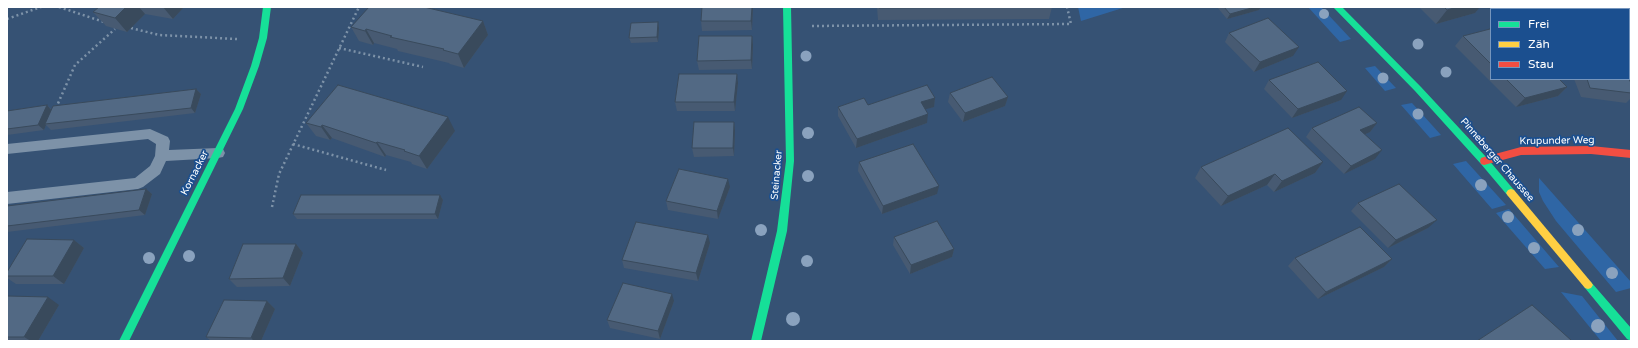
<!DOCTYPE html>
<html>
<head>
<meta charset="utf-8">
<style>
  body { margin:0 }
  #map { position:relative; width:1638px; height:348px; overflow:hidden; background:#365274; font-family:"Varela Round",sans-serif }
  canvas { display:block }
  .frame { position:absolute; inset:0; border:8px solid #fff; pointer-events:none }
  .legend { position:absolute; left:1490px; top:8px; width:140px; height:72px; box-sizing:border-box; background:#1b4f8f; border:1px solid #7695bc; margin:0; padding:5px 7px; list-style:none; font-size:12px; color:#fff }
  .legend li { display:flex; align-items:center; gap:8px; height:20px }
  .legend b { width:20px; border:1px solid #7695bc }
</style>
</head>
<body>
<div id="map">
<canvas width="1638" height="348"></canvas>
<div class="frame"></div>
<ul class="legend">
<li><b style="height:5px;background:#16e098"></b>Frei</li>
<li><b style="height:5px;background:#ffcf43"></b>Zäh</li>
<li><b style="height:5px;background:#f24e42"></b>Stau</li>
</ul>
</div>
<script>
const ctx = document.querySelector('canvas').getContext('2d');
ctx.lineJoin = 'round';
function fill(path, color) {
  ctx.fillStyle = color;
  ctx.fill(path, 'evenodd');
}
function shape(rows) {
  const path = new Path2D();
  for (const r of rows) {
    path.moveTo(r[0], r[1]);
    for (let i = 2; i < r.length; i += 2) path.lineTo(r[i], r[i + 1]);
  }
  return path;
}
function strokePath(path, color, width, dash) {
  ctx.strokeStyle = color;
  ctx.lineWidth = width;
  ctx.lineCap = dash ? 'butt' : 'round';
  ctx.setLineDash(dash || []);
  ctx.stroke(path);
}
function label(font, color, halo, rows, align = 'center') {
  ctx.font = font + ' "Varela Round",sans-serif';
  ctx.lineWidth = 3.5;
  ctx.setLineDash([]);
  ctx.textBaseline = 'middle';
  ctx.strokeStyle = halo;
  ctx.fillStyle = color;
  for (const [text, x, y, turn = 0] of rows) {
    ctx.save();
    ctx.translate(x, y);
    ctx.rotate((+turn || 0) * Math.PI / 180);
    ctx.textAlign = isNaN(turn) ? turn : align;
    if (halo) ctx.strokeText(text, 0, 0);
    ctx.fillText(text, 0, 0);
    ctx.restore();
  }
}
const green = shape([
  [1078,7,1126,7,1081,21],
  [1308,7,1321,7,1351,39,1340,42],
  [1375,66,1396,88,1385,91,1365,68],
  [1412,103,1441,135,1430,138,1401,105],
  [1466,161,1506,205,1492,209,1453,164],
  [1539,178,1631,282,1631,288,1616,292,1556,221,1543,201,1539,192],
  [1509,209,1559,267,1545,269,1496,213],
  [1561,292,1582,296,1618,341,1601,341]
]);
const path = shape([
  [59,7,104,22],
  [7,19,41,7],
  [812,26,1071,24,1067,7],
  [131,28,159,35,237,39],
  [339,48,423,67],
  [56,108,75,65,115,29],
  [293,144,386,170],
  [272,207,279,174,359,7]
]);
const lane = shape([
  [150,129,168,137,170,141,169,150,218,148,223,149,225,153,223,157,218,158,166,161,160,174,143,187,138,189,7,204,7,192,135,178,150,166,155,156,156,144,148,139,7,154,7,144,150,129]
]);
const fast = shape([
  [263,7,271,7,267,38,259,66,243,109,129,341,119,341,235,109,251,66,259,38,263,7],
  [783,7,791,7,794,161,787,231,761,341,751,341,777,231,786,161,783,7],
  [1333,7,1342,7,1421,87,1487,158,1514,190,1516,193,1514,196,1508,196,1481,164,1415,91,1333,7],
  [1588,281,1591,282,1631,328,1631,341,1627,339,1585,288,1583,285,1585,282,1588,281]
]);
const slow = shape([
  [1511,189,1514,190,1591,282,1593,285,1591,288,1588,289,1585,288,1508,196,1506,193,1508,190,1511,189]
]);
const jam = shape([
  [1591,146,1631,150,1631,158,1591,154,1521,155,1484,165,1481,164,1480,161,1481,158,1484,157,1521,147,1591,146]
]);
const trees = [
  [1324,14,5],
  [1418,44,5.5],
  [806,56,5.5],
  [1446,72,5.5],
  [1383,78,5.5],
  [1418,114,5.5],
  [808,133,6],
  [808,176,6],
  [1481,185,6],
  [1508,217,6],
  [761,230,6],
  [1578,230,6],
  [1534,248,6],
  [189,256,6],
  [149,258,6],
  [807,261,6],
  [1612,273,6],
  [793,319,7],
  [1598,326,7]
];
const wall = shape([
  [99,7,184,7,173,19,145,14,127,32,106,26,93,12],
  [753,7,752,30,702,31,701,21],
  [877,7,1052,7,1049,19,878,20],
  [1217,7,1261,7,1259,10,1227,19],
  [1419,7,1480,7,1475,13,1436,24],
  [483,21,488,35,464,68,450,64,449,63,398,51,397,49,374,43,373,45,359,41,351,27],
  [658,22,659,28,658,42,631,43,629,38],
  [1491,30,1491,79,1559,79,1567,87,1558,96,1516,107,1455,46,1463,36],
  [1229,33,1293,56,1254,72,1225,42],
  [752,36,753,45,752,69,699,70,697,61],
  [1574,79,1629,79,1631,83,1631,98,1626,103,1581,97],
  [1269,80,1341,100,1292,118,1264,89],
  [738,83,735,111,677,111,675,102],
  [196,89,201,94,195,113,51,130,46,125,44,130,7,135,7,111,47,105,52,110],
  [950,93,1008,97,1005,106,963,122,948,102],
  [935,98,934,107,925,109,927,123,856,148,838,116,838,107,868,105],
  [734,122,735,131,734,156,694,157,692,148],
  [306,123,455,131,427,169,412,164,411,162,386,155,385,157,332,138,330,140,316,136],
  [1377,123,1370,132,1365,134,1375,159,1344,174,1306,137,1312,128],
  [859,162,937,194,882,214,858,171],
  [1323,162,1315,173,1274,192,1267,185,1221,206,1195,178,1201,167],
  [730,187,718,219,668,210,666,201],
  [146,189,152,194,145,215,7,232,7,206],
  [440,195,443,200,438,219,297,219,293,214],
  [1358,203,1428,228,1388,248,1351,211],
  [894,237,954,249,952,257,910,274,893,245],
  [74,240,84,248,64,284,16,284,7,278,7,272],
  [710,243,698,281,624,268,622,260],
  [296,244,303,253,290,286,237,287,229,279],
  [1295,258,1392,259,1384,267,1318,299,1288,266],
  [7,296,59,305,38,341,7,341],
  [267,301,275,309,261,341,211,341,206,337],
  [674,301,660,339,610,328,607,320]
]);
const shadedWall = shape([
  [126,7,139,7,145,14,127,32,115,18],
  [163,7,184,7,173,19],
  [752,7,753,7,752,30,751,21],
  [1255,7,1261,7,1259,10,1227,19,1230,14],
  [1457,7,1480,7,1475,13,1436,24,1447,10],
  [483,21,488,35,464,68,458,54],
  [658,22,659,28,658,42,657,37],
  [366,29,374,43,373,45,365,31],
  [752,36,753,45,752,69,751,60],
  [1299,47,1293,56,1254,72,1260,62],
  [737,74,738,83,735,111,734,102],
  [1567,87,1558,96,1516,107,1525,98],
  [196,89,201,94,195,113,191,108],
  [1347,91,1341,100,1292,118,1298,109],
  [1008,97,1005,106,963,122,965,113],
  [935,98,934,107,919,111,921,102],
  [47,105,52,111,45,124,46,125,44,130,38,125],
  [928,114,927,123,856,148,857,139],
  [448,117,455,131,427,169,419,156],
  [734,122,735,131,734,156,733,148],
  [1377,123,1370,132,1354,139,1360,130],
  [322,125,332,138,330,140,321,127],
  [377,142,386,155,385,157,376,143],
  [1382,150,1375,159,1344,174,1351,166],
  [1323,162,1315,173,1274,192,1282,181],
  [1275,174,1267,185,1221,206,1228,196],
  [728,179,730,187,718,219,717,211],
  [939,186,937,194,882,214,883,206],
  [146,189,152,194,145,215,139,210],
  [440,195,443,200,438,219,435,214],
  [1437,220,1428,228,1388,248,1396,240],
  [708,235,710,243,698,281,696,273],
  [74,240,84,248,64,284,53,276],
  [296,244,303,253,290,286,283,278],
  [954,249,952,257,910,274,911,265],
  [1392,259,1384,267,1318,299,1326,292],
  [672,294,674,301,660,339,658,331],
  [48,297,59,305,38,341,31,341,24,337],
  [267,301,275,309,261,341,254,341,251,338]
]);
const building = shape([
  [99,7,126,7,115,18,93,12,99,7],
  [369,7,424,7,483,21,458,54,443,50,444,49,390,37,392,36,366,29,365,31,351,27,369,7],
  [702,7,752,7,751,21,701,21,702,7],
  [879,7,1045,7,879,8,879,7],
  [1224,7,1255,7,1230,14,1224,7],
  [1444,7,1457,7,1447,10,1444,7],
  [1268,18,1299,47,1260,62,1229,33,1268,18],
  [658,22,657,37,629,38,631,23,658,22],
  [1490,29,1491,30,1491,64,1463,36,1490,29],
  [699,36,752,36,751,60,697,61,699,36],
  [1318,62,1347,91,1298,109,1269,80,1318,62],
  [679,74,737,74,734,102,675,102,679,74],
  [992,77,1008,97,965,113,950,93,992,77],
  [1506,79,1559,79,1567,87,1525,98,1506,79],
  [1587,79,1629,79,1631,83,1631,93,1590,88,1587,79],
  [338,85,448,117,419,156,404,151,405,150,377,142,376,143,322,125,321,127,306,123,338,85],
  [927,85,935,98,921,102,928,114,857,139,838,107,864,98,868,105,927,85],
  [196,89,191,108,45,124,53,106,196,89],
  [47,105,38,125,7,129,7,111,47,105],
  [1359,107,1377,123,1360,130,1382,150,1351,166,1312,128,1359,107],
  [694,122,734,122,733,148,692,148,694,122],
  [1288,128,1323,162,1282,181,1275,174,1228,196,1201,167,1288,128],
  [913,144,939,186,883,206,859,162,913,144],
  [679,169,728,179,717,211,666,201,679,169],
  [1399,184,1437,220,1396,240,1358,203,1399,184],
  [146,189,139,210,7,226,7,206,146,189],
  [301,195,440,195,435,214,293,214,301,195],
  [937,221,954,249,911,265,894,237,937,221],
  [636,222,708,235,696,273,622,260,636,222],
  [1360,227,1392,259,1326,292,1295,258,1360,227],
  [27,239,74,240,53,276,7,276,7,272,27,239],
  [243,244,296,244,283,278,229,279,243,244],
  [623,283,672,294,658,331,607,320,623,283],
  [7,296,48,297,24,337,7,337,7,296],
  [224,300,267,301,251,338,206,337,224,300],
  [1532,305,1572,341,1477,341,1532,305]
]);
const streetNames = [
  ["Krupunder Weg",1557,141,-1],
  ["Pinneberger Chaussee",1497,160,49],
  ["Kornacker",195,173,-63],
  ["Steinacker",777,175,-85]
];
fill(green, '#2f66a5');
strokePath(path, '#7d92a8', 2.5, [2, 3]);
fill(lane, '#7d92a8');
fill(fast, '#16e098');
fill(slow, '#ffcf43');
fill(jam, '#f24e42');
ctx.fillStyle = '#8aa2be';
for (const [x, y, r] of trees) {
  ctx.beginPath();
  ctx.arc(x, y, r, 0, 2 * Math.PI);
  ctx.fill();
}
fill(wall, '#475a72');
fill(shadedWall, '#394a5c');
fill(building, '#526984');
strokePath(building, '#394a5c', 1);
label('10px', '#fff', '#1b4f8f', streetNames);
</script>
</body>
</html>
